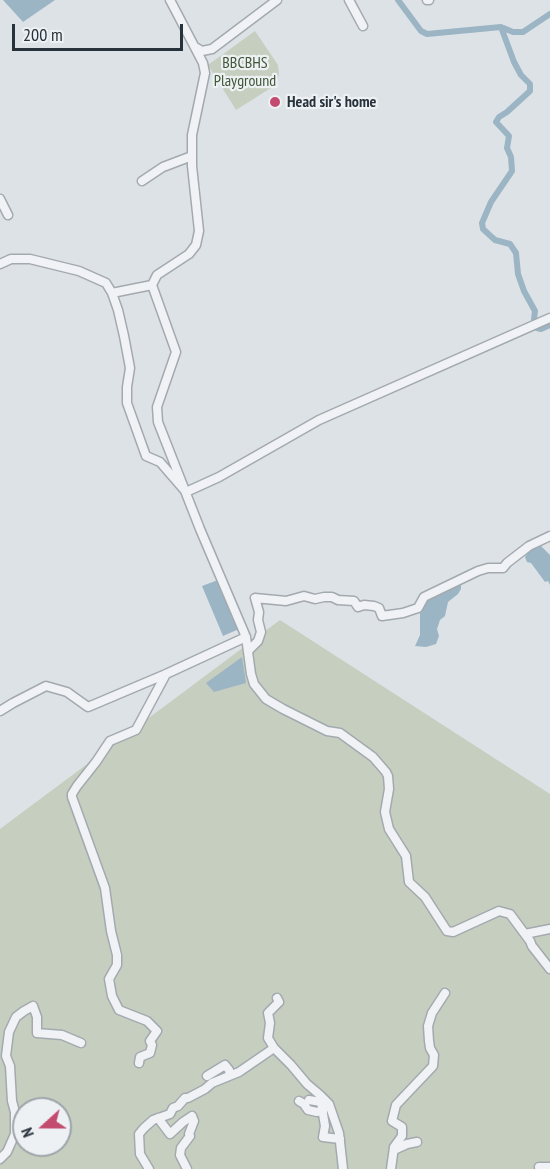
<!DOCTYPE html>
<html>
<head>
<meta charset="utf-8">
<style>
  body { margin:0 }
  #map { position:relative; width:550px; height:1169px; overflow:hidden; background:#dde2e6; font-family:"PT Sans Narrow",sans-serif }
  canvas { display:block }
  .north { position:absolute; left:12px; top:1097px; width:60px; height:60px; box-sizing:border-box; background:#edf1f4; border:2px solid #9ea5aa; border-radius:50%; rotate:249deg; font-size:16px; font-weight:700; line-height:24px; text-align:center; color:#28323b }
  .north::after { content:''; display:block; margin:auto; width:21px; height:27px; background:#c34b6f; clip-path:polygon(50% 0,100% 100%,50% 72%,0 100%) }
  .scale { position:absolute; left:12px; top:24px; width:171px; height:27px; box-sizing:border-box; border:3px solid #28323b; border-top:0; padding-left:8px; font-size:18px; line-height:21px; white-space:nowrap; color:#28323b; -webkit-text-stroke:4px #edf1f4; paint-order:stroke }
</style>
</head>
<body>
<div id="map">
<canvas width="550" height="1169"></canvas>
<div class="north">N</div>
<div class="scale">200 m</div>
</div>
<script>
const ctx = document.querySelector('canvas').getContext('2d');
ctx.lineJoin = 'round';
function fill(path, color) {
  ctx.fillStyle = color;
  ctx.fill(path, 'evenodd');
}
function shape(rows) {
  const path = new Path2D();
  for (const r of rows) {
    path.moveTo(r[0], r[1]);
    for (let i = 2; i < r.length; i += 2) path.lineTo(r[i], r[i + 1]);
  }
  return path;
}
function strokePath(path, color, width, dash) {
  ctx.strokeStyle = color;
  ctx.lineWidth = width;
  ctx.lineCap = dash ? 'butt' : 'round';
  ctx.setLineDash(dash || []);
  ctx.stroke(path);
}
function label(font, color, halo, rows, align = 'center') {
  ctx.font = font + ' "PT Sans Narrow",sans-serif';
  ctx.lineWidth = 4.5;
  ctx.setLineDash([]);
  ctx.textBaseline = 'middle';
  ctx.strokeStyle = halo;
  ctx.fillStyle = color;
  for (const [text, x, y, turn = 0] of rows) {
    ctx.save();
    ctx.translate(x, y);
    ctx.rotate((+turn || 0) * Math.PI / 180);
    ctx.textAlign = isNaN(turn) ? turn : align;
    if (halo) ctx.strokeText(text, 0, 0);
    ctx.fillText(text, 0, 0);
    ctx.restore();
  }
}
const green = shape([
  [255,31,278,65,279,75,274,86,236,110,208,65],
  [280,620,550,794,550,1169,0,1169,0,829],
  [24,1109,60,1109,60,1145,24,1145]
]);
const water = shape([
  [3,0,55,0,23,22],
  [540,545,550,555,550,585,548,581,545,582,531,563,527,562,525,557,530,550],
  [218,580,239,629,223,636,202,586],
  [457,584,461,585,461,589,458,594,448,602,445,616,440,620,437,629,439,636,436,644,426,647,415,646,420,635,420,607,425,599],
  [242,657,246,683,214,692,206,683]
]);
const canal = shape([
  [398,0,421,31,427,34,501,27,514,62,521,75,530,84,530,91,507,112,499,117,496,122,509,136,507,148,511,157,512,171,491,202,482,223,483,229,495,240,510,244,516,253,518,274,524,291,535,311,534,319],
  [501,27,513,32,523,32,550,14],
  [537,328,541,329,550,325]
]);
const minor = shape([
  [170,0,203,63,205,73,192,135,192,166,199,231,196,245,189,254,157,275,152,285,176,352,157,407,158,422,200,529,246,637,251,674,254,684,266,699,283,709,327,731,340,733,373,757,386,772,388,776,389,789,385,812,389,829,406,856,409,882,425,897,447,931,453,932,499,911,510,914,530,941,532,946,550,969],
  [349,0,363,26],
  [427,0,429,0],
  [195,47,202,51,212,49,277,0],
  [142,181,163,167,192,156],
  [0,199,8,215],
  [0,264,11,259,30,259,79,271,106,283,112,293,118,310,124,336,130,368,127,387,127,403,146,456,160,462,186,492,219,477,319,420,550,318],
  [112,293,152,285],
  [248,651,258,641,261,632,258,620,259,612,255,598,286,601,304,596,315,599,324,597,332,597,338,600,354,601,358,607,364,605,374,606,379,608,382,616,403,613,418,608,424,597,478,571,488,568,503,568,507,563,529,546,550,536],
  [0,711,13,703,46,686,67,692,88,707,166,674,246,637],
  [525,934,550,929],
  [277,998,279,1002,268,1013,270,1023,268,1038,274,1048,291,1065,307,1084,320,1095,329,1104,339,1133,343,1169],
  [139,1063,140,1057,150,1053,152,1045,150,1041,157,1031,147,1021,119,1010,112,996,109,979,117,965,117,955,111,931,105,888,72,797,72,794,77,786,96,762,110,741,136,730,166,674],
  [207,1076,225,1065,229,1070,230,1075],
  [309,1100,321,1102,325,1126,323,1137,340,1139],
  [299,1101,304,1104,308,1110,317,1112,323,1111],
  [158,1118,170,1134,183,1122,192,1116,194,1121,189,1134,190,1136,181,1148,180,1155,187,1169],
  [394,1150,407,1144,417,1142],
  [0,1159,7,1152,15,1134,15,1112,12,1101,10,1066,6,1056,9,1032,16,1017,24,1011,33,1006,37,1017,37,1033,62,1035,81,1043],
  [539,1167,550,1167],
  [149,1169,140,1154,139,1134,144,1128,153,1120,170,1114,173,1108,178,1106,185,1098,188,1098,205,1089,212,1083,239,1072,274,1048],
  [391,1169,394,1147,402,1136,402,1127,392,1121,396,1105,433,1066,434,1055,430,1048,429,1041,428,1026,432,1013,445,993]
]);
const markers = [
  [275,102,6,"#c34b6f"]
];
const parkNames = [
  ["BBCBHS",245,63],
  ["Playground",245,81]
];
const poiNames = [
  ["Head sir's home",287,102]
];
fill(green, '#c6cfbf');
fill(water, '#9bb5c4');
strokePath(canal, '#9bb5c4', 6);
strokePath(minor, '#a3aaaf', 11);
strokePath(minor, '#f0f2f5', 8);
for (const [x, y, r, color] of markers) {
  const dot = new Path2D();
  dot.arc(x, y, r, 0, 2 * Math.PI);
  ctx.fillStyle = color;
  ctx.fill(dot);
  strokePath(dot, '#edf1f4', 2);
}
label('16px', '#415637', '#edf1f4', parkNames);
label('bold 16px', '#28323b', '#edf1f4', poiNames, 'left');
</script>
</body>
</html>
